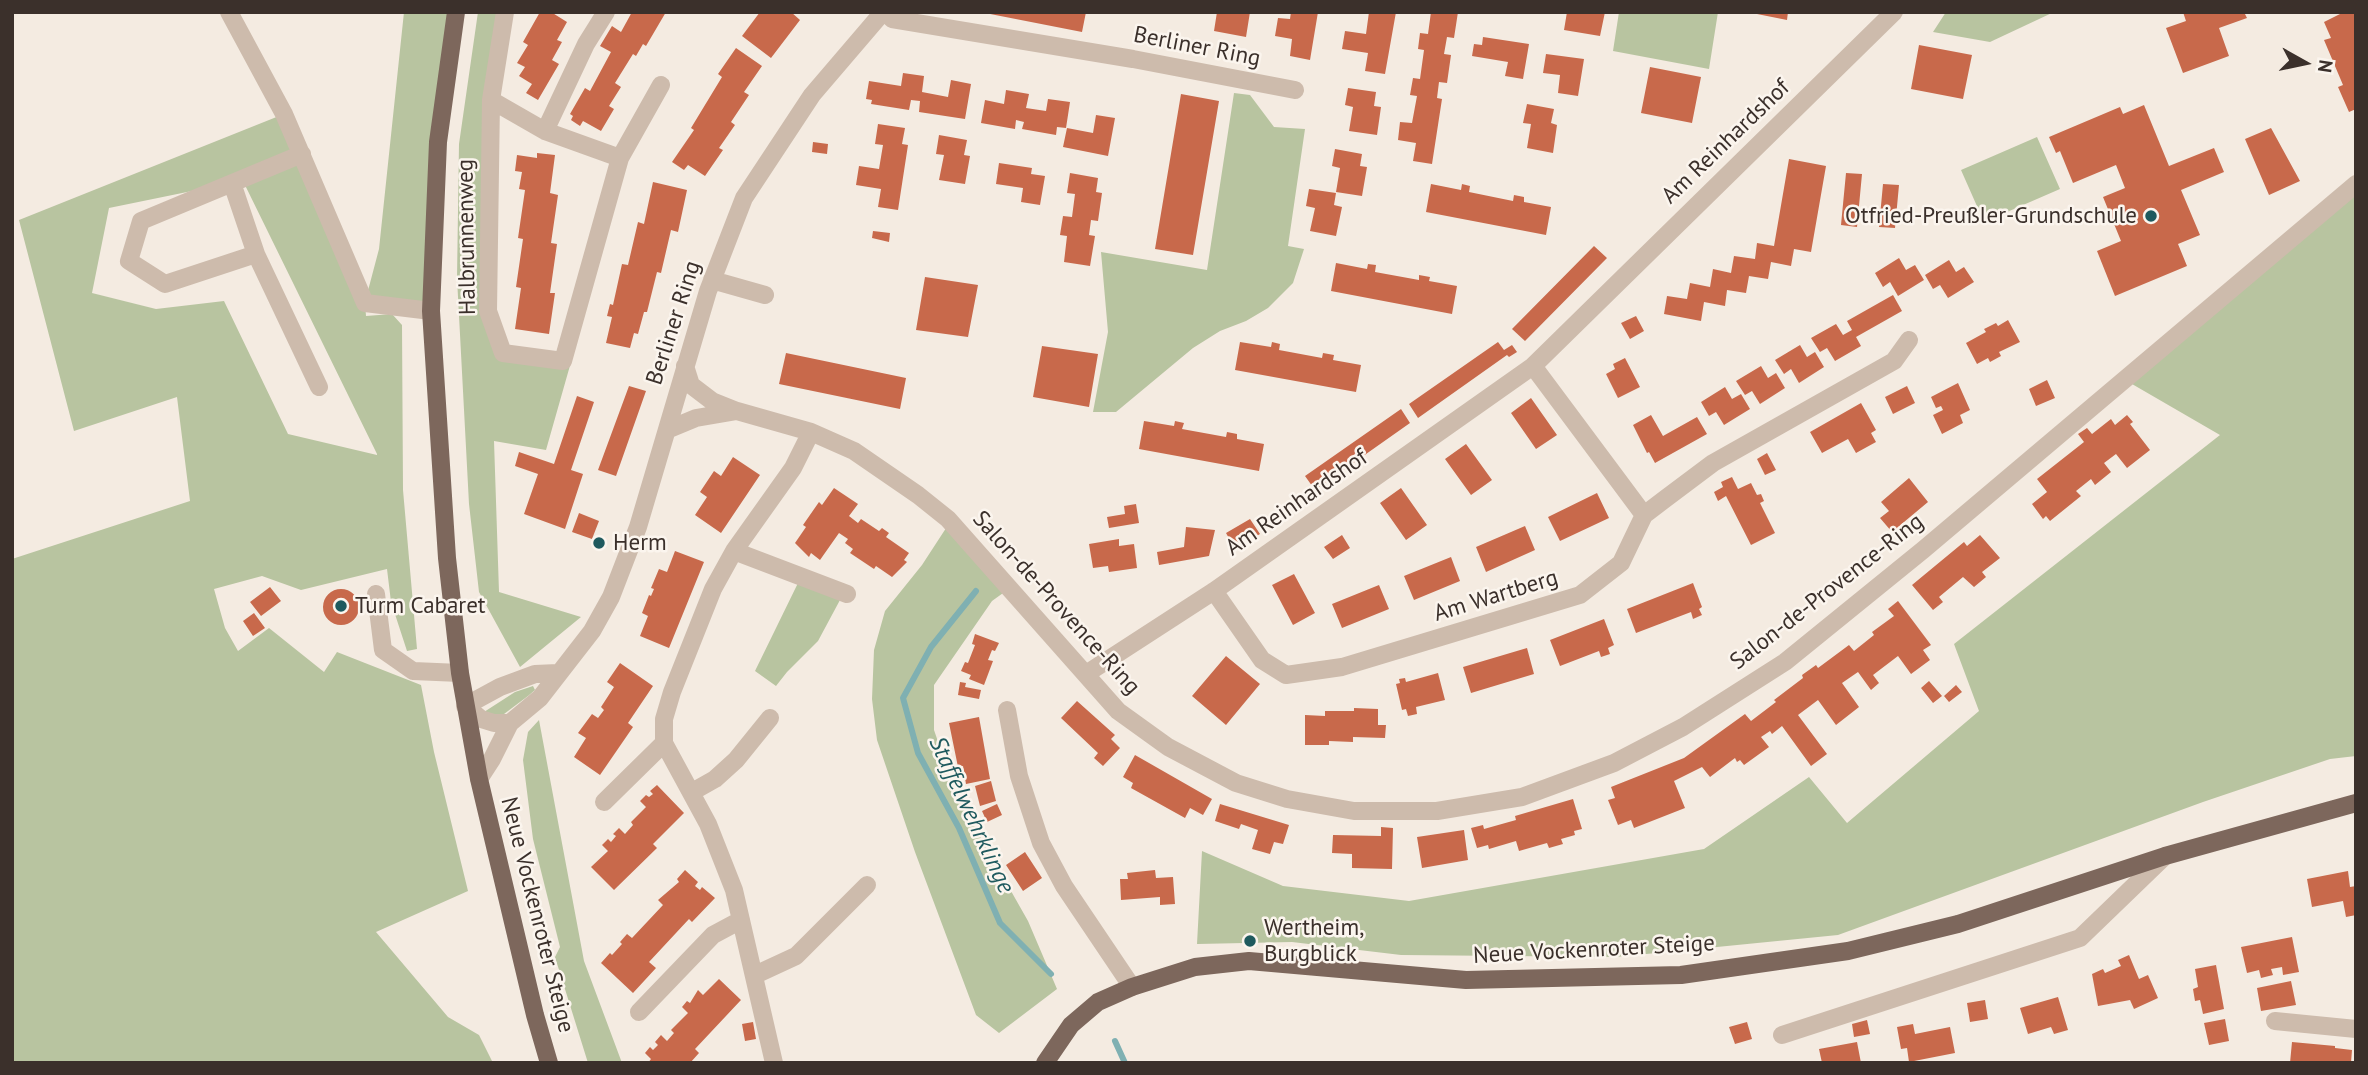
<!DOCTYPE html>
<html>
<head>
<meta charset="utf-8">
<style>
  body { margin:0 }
  #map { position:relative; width:2368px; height:1075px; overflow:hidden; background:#f4ebe1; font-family:"PT Sans",sans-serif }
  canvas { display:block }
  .frame { position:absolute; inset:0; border:14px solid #3b302b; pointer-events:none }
  .north { position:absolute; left:2270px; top:28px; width:70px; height:70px; -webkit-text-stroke:5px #fbf5ee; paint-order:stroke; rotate:99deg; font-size:19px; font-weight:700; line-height:28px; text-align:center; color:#3b302b }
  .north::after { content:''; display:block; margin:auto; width:24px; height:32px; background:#3b302b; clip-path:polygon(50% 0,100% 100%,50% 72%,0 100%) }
</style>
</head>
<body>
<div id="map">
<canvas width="2368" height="1075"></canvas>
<div class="frame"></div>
<div class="north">N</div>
</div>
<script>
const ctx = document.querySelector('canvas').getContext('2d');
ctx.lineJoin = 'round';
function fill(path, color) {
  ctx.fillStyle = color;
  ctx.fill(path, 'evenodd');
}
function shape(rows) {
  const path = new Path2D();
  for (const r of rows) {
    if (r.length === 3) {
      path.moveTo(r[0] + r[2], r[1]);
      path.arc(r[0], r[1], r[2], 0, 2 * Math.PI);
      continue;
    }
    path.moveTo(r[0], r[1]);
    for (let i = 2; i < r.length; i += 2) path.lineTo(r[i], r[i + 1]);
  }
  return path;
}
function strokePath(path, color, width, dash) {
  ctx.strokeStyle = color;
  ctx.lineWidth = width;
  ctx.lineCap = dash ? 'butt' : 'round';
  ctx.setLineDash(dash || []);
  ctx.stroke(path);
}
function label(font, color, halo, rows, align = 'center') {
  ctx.font = font + ' "PT Sans",sans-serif';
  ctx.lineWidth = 5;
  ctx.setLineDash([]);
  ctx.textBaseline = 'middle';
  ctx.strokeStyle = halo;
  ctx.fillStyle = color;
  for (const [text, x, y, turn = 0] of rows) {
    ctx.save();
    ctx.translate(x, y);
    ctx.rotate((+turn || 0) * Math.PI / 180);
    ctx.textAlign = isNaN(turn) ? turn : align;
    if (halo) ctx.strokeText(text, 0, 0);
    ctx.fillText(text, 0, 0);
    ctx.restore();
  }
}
const green = shape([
  [404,12,456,12,431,311,365,303,366,316,392,314,402,325,403,490,417,649,407,651,391,602,387,569,301,590,262,576,214,589,225,628,238,651,269,628,324,672,337,652,421,685,434,752,468,891,376,932,448,1017,479,1035,493,1063,12,1063,12,559,190,501,177,397,74,431,19,220,284,114,365,302,379,249],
  [242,179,377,454,377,455,288,434,224,301,156,309,92,293,109,208,231,183],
  [478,12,505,12,488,311,504,353,571,362,546,450,494,441,499,592,581,617,520,667,479,592,469,504,457,278,459,144],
  [1619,12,1718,12,1709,69,1613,51],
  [1946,12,2054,12,1990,42,1933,32],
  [1234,93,1250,95,1274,127,1305,129,1288,246,1304,249,1293,283,1268,308,1246,321,1220,331,1193,348,1116,412,1093,412,1108,332,1101,252,1207,270],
  [2037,137,2060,189,1984,222,1961,170],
  [2356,184,2356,756,2330,759,2203,802,1838,935,1616,957,1401,955,1292,942,1197,944,1202,851,1283,886,1409,901,1704,849,1809,777,1847,823,1979,711,1954,644,2220,435,2132,384],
  [950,522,1010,588,992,601,934,685,934,730,956,794,1028,921,1057,989,999,1033,976,1015,915,852,877,740,872,699,874,650,885,611,922,565],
  [798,583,840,600,818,641,787,672,776,686,755,671],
  [533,686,535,690,528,696,504,714,494,715,484,712,515,692],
  [539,720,584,961,622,1063,588,1063,555,957,560,947,533,839,523,760,528,732]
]);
const stream = shape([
  [976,591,931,647,903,698,918,753,959,828,1000,923,1051,974],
  [1115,1041,1125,1063]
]);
const building = shape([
  [540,12,551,12,567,22,557,40,562,42,552,60,559,64,538,100,526,93,532,84,519,76,525,67,517,63,528,45,523,42],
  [632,12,666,12,646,46,643,44,636,56,633,54,615,83,621,87,609,106,614,109,601,131,583,121,580,126,571,120,573,116,570,114,585,88,590,91,611,52,600,46,612,26,621,32],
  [760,12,791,12,800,20,771,58,742,36],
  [980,12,1086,12,1082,32],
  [1217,12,1250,12,1246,37,1214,31],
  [1291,12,1318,12,1310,60,1290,56,1292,39,1275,36,1278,18,1290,19],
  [1369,12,1396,12,1385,74,1365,71,1368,53,1342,49,1345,31,1366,34],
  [1431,12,1458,12,1454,38,1447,37,1444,54,1451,55,1447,83,1439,82,1437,98,1442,99,1432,164,1413,161,1416,143,1398,140,1400,122,1412,123,1417,96,1410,95,1413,78,1420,79,1424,50,1418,49,1420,33,1428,34],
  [1567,12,1605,12,1600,36,1564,30],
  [1747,12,1788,12,1787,20],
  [2183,12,2244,12,2247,18,2219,28,2229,56,2183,73,2166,28,2186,21],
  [2344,12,2356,12,2356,109,2349,112,2338,87,2343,85,2324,40,2331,38,2324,22],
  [1483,37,1529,44,1523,79,1505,76,1508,62,1472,56,1474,44,1482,45],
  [1919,45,1972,55,1963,99,1911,89],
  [736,48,762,66,744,92,749,95,731,122,735,125,719,148,723,150,705,176,688,165,684,170,672,162,694,130,691,128,722,77,718,74],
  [1546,54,1584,59,1578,96,1558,93,1560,75,1543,73],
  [1650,67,1701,77,1692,123,1641,113],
  [903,73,924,76,922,92,948,97,951,80,971,84,965,119,919,112,920,101,911,100,909,110,871,104,872,100,866,99,869,81,901,86],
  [1348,88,1376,92,1374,106,1381,107,1377,135,1349,131,1353,107,1345,105],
  [1006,90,1029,94,1026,108,1046,111,1048,99,1070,102,1066,128,1057,127,1056,135,1022,129,1024,122,1016,120,1015,129,981,123,985,100,1004,104],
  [1181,94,1219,101,1193,255,1155,249],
  [1527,104,1554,109,1551,123,1557,125,1553,153,1527,148,1531,124,1523,123],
  [2144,105,2169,166,2214,148,2224,172,2181,190,2200,235,2178,244,2187,266,2115,296,2097,251,2121,241,2103,197,2125,188,2116,165,2073,183,2060,151,2056,153,2049,137,2120,107,2123,114],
  [1096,115,1115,118,1108,156,1063,147,1067,128,1093,133],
  [878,124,905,128,902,144,908,145,898,210,878,207,881,189,856,185,859,166,879,169,883,145,875,144],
  [2271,128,2300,181,2269,195,2245,139],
  [939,135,967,140,964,155,970,156,965,184,939,180,944,155,936,154],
  [813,142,828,144,827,154,812,152],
  [1335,149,1362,154,1360,166,1367,167,1362,196,1336,192,1340,168,1332,166],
  [537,153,555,155,550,193,558,195,551,243,557,244,550,293,555,293,549,334,515,329,521,288,516,287,523,239,518,238,525,190,519,189,522,172,515,171,517,155,537,158],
  [1789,159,1826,166,1811,252,1794,249,1791,266,1771,262,1768,279,1749,276,1746,293,1727,290,1725,306,1704,302,1701,321,1664,314,1667,296,1687,299,1690,283,1710,287,1713,269,1731,273,1734,256,1755,259,1757,243,1774,246],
  [999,163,1032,168,1031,174,1045,176,1040,205,1021,202,1023,188,996,184],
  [1070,173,1098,178,1096,192,1102,193,1098,221,1091,220,1089,235,1095,236,1090,266,1064,262,1067,236,1060,235,1063,216,1072,217,1075,194,1067,193],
  [1846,173,1862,174,1857,227,1841,225],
  [653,182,687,190,678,232,671,230,661,273,657,272,647,312,644,312,638,334,634,333,630,348,606,343,612,317,607,316,610,304,613,305,622,264,628,265,638,222,644,224],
  [1431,184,1461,190,1462,184,1470,186,1469,192,1513,201,1514,195,1524,197,1524,202,1551,207,1546,235,1426,212],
  [1883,184,1899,185,1895,228,1879,227],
  [1309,189,1336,193,1334,205,1342,207,1336,236,1310,231,1315,208,1306,206],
  [873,231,890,233,889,242,872,238],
  [1594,246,1607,258,1525,341,1512,329],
  [1899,258,1906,270,1915,265,1924,280,1898,296,1890,282,1883,287,1875,273],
  [1949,260,1956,272,1964,267,1974,282,1948,298,1940,285,1933,289,1925,275],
  [1336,263,1367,269,1368,264,1376,265,1375,272,1419,280,1419,275,1430,277,1429,281,1457,286,1452,314,1331,291],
  [925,277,978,285,968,337,916,330],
  [1893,295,1902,311,1856,337,1861,346,1835,361,1827,348,1820,352,1811,338,1836,324,1843,335,1852,330,1847,321],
  [1636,316,1644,331,1630,339,1621,323],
  [2008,320,2020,342,1999,352,2001,356,1990,362,1988,358,1977,364,1966,343,1986,332,1984,329,1996,323,1998,326],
  [1240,342,1271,347,1272,342,1280,344,1279,350,1322,358,1323,353,1334,355,1333,360,1361,365,1356,392,1235,370],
  [1498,342,1504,350,1512,345,1517,352,1509,357,1507,355,1418,418,1409,404],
  [1800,345,1807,357,1815,352,1824,367,1799,383,1791,369,1784,374,1775,360],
  [1042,346,1098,354,1089,407,1033,397],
  [786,353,906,378,900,409,779,384],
  [1625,358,1640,387,1618,398,1606,374,1615,369,1613,364],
  [1761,366,1768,378,1776,373,1785,388,1760,404,1752,391,1745,395,1736,381],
  [2047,380,2055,398,2036,406,2029,389],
  [1958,383,1970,410,1960,415,1963,423,1942,434,1933,415,1943,410,1941,406,1936,408,1931,397],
  [629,386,646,391,616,476,598,470],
  [1907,386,1915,403,1893,414,1885,397],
  [1725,387,1732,399,1741,394,1750,409,1724,425,1716,412,1709,416,1701,402],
  [577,396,594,402,571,470,583,474,565,529,524,514,538,474,515,466,519,452,554,464],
  [1531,398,1557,435,1536,449,1511,413],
  [1861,403,1876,430,1871,433,1876,442,1856,453,1848,439,1822,453,1810,432],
  [1401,409,1410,423,1315,490,1305,476],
  [1651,415,1663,436,1697,417,1707,434,1655,463,1649,452,1647,453,1633,425],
  [2127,415,2133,422,2130,424,2150,450,2127,468,2116,454,2104,463,2111,472,2095,485,2091,479,2076,491,2081,496,2050,521,2046,516,2043,519,2032,504,2047,492,2037,479,2084,442,2078,434,2087,428,2092,434,2111,419,2115,425],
  [1144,421,1174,426,1175,421,1184,423,1182,429,1226,437,1227,432,1237,434,1237,439,1264,444,1259,471,1139,449],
  [1466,444,1492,480,1471,495,1445,459],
  [1767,453,1776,470,1765,475,1757,459],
  [733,457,760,475,721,533,695,515,707,497,700,492,714,471,721,476],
  [1732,477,1738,489,1751,483,1757,495,1761,494,1764,501,1760,503,1775,533,1751,545,1726,496,1718,501,1714,492,1723,487,1721,482],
  [1909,478,1928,502,1892,532,1880,518,1889,511,1881,502],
  [834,488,858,504,849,516,858,523,861,519,879,531,882,528,889,533,886,537,909,553,904,560,907,562,892,577,876,566,874,569,850,553,853,549,845,543,848,539,839,533,820,560,811,553,809,557,795,543,806,527,803,525,819,502,822,505],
  [1401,488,1427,525,1406,540,1380,503],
  [1597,493,1609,518,1560,541,1548,517],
  [1136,504,1139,523,1109,528,1107,517,1125,514,1124,506],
  [579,513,599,521,592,539,572,532],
  [1250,519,1260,534,1235,549,1226,533],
  [1525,526,1535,550,1486,572,1476,547],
  [1186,527,1215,530,1209,556,1159,565,1157,552,1184,547],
  [1342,535,1350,548,1333,559,1324,547],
  [1980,535,2000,558,1982,572,1986,577,1974,587,1963,577,1939,597,1943,602,1933,610,1912,585,1964,542,1967,546],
  [1119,539,1119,546,1134,544,1137,568,1109,572,1108,566,1093,568,1089,544],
  [675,551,704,562,669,648,640,636,648,616,642,613,649,595,651,596,654,589,651,588,659,569,667,572],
  [1451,557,1460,581,1414,600,1404,576],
  [1294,574,1315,613,1293,625,1272,585],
  [1693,583,1702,607,1699,609,1702,615,1693,619,1691,612,1636,633,1627,609],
  [1379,585,1389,609,1342,628,1332,604],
  [270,587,281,601,261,616,250,602],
  [341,607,18],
  [1898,601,1931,645,1923,650,1930,660,1911,674,1898,656,1873,675,1879,683,1871,690,1858,672,1842,683,1859,707,1836,725,1818,700,1798,715,1827,754,1811,766,1782,726,1772,734,1770,731,1761,737,1769,747,1744,765,1740,760,1737,762,1735,758,1710,777,1702,767,1674,781,1685,808,1634,828,1631,820,1618,825,1608,800,1615,798,1611,787,1684,758,1745,714,1751,721,1776,702,1774,700,1803,678,1802,675,1816,665,1818,668,1849,645,1854,651,1874,635,1872,632,1894,616,1888,609],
  [254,613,265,628,253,636,243,621],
  [1604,619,1614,645,1608,648,1610,654,1601,657,1599,651,1560,666,1550,640],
  [975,634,999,643,995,651,992,650,988,660,993,661,984,685,969,679,971,675,961,671,965,662,968,663,975,645,972,644],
  [1527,648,1534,674,1471,693,1463,667],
  [1226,656,1260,684,1226,725,1192,696],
  [620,663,653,686,628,723,633,727,600,775,574,757,586,738,578,733,592,714,598,718,604,710,601,707,614,687,607,682],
  [1438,673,1445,700,1416,707,1417,714,1408,716,1406,709,1402,710,1396,684,1400,683,1399,679,1405,678,1406,682],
  [1929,681,1942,696,1933,703,1921,688],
  [960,682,966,683,965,687,981,690,979,699,958,695],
  [1956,685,1962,692,1949,702,1944,696],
  [1077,701,1115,735,1111,739,1120,748,1103,766,1094,758,1098,753,1061,718],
  [1354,708,1378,709,1378,725,1386,725,1385,738,1353,737,1353,742,1329,741,1329,745,1305,745,1305,715,1325,716,1325,711,1354,711],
  [979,717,990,779,966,784,963,766,958,767,949,723],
  [1135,755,1212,799,1203,815,1190,808,1185,818,1131,788,1133,783,1123,777],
  [991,781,996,801,980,806,975,786],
  [657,785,684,813,653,844,657,848,614,890,591,867,608,851,602,845,608,839,611,842,616,836,613,834,619,828,625,834,633,825,631,822,646,807,640,801,646,795,649,797,653,794,650,791],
  [1573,799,1582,829,1574,831,1575,835,1561,839,1563,844,1549,848,1547,843,1519,851,1516,841,1489,849,1488,845,1477,848,1471,828,1483,825,1484,829,1516,820,1515,816],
  [997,804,1002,815,987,822,982,811],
  [1220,804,1289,825,1283,844,1274,842,1270,854,1252,849,1258,830,1241,824,1239,829,1215,821],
  [1381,827,1393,828,1392,869,1352,868,1352,854,1332,853,1333,835,1381,836],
  [1464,830,1468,860,1422,868,1417,837],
  [1025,852,1042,878,1023,891,1006,865],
  [685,870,698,882,695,886,700,890,702,887,715,898,692,922,689,919,649,962,656,968,633,993,601,963,610,953,612,955,622,944,620,942,627,934,632,938,663,905,658,900,679,882,677,879],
  [1155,870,1156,878,1173,877,1175,904,1160,905,1160,897,1121,900,1120,879,1128,879,1127,873],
  [2348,871,2350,887,2356,886,2356,915,2346,917,2343,901,2312,907,2307,879],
  [2292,937,2299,972,2283,975,2282,967,2271,969,2273,975,2261,978,2259,970,2247,973,2241,947],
  [2129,955,2139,979,2148,975,2158,998,2134,1009,2130,1000,2098,1006,2092,974,2103,969,2105,973,2121,966,2118,960],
  [2216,965,2224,1009,2203,1014,2200,1000,2195,1001,2193,989,2198,987,2195,969],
  [719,979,741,1000,695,1049,699,1053,690,1063,648,1063,651,1059,645,1053,650,1047,653,1050,658,1045,655,1042,661,1035,667,1041,674,1033,671,1030,688,1013,682,1007,687,1001,690,1003,698,990,703,995],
  [2291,981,2296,1005,2261,1011,2257,988],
  [2058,997,2068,1030,2054,1034,2051,1027,2028,1034,2020,1008],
  [1985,1000,1988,1019,1970,1022,1967,1003],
  [2225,1019,2229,1041,2209,1045,2204,1023],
  [1867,1020,1870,1034,1854,1037,1852,1024],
  [753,1022,756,1039,745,1041,742,1024],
  [1747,1022,1752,1039,1735,1044,1729,1027],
  [1913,1024,1915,1034,1950,1027,1955,1053,1909,1062,1907,1048,1901,1049,1897,1027],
  [1857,1042,1861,1063,1822,1063,1819,1049],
  [2292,1042,2335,1046,2335,1048,2352,1050,2351,1063,2290,1063]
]);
const minor = shape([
  [229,12,284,114,365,303,431,311],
  [886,12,892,19,1133,59,1295,90],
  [491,100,545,131,620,158,563,361,503,353,488,311,491,100,505,12],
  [545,131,586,44,606,12],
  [302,154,141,221,129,261,165,284,256,254,319,387],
  [620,158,661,85],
  [232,183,256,254],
  [712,280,765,295],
  [685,366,691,385,712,401,737,411,811,432,854,451,918,495,948,519,1118,711,1168,747,1236,783,1287,799,1354,811,1437,811,1522,797,1614,763,1683,727,1785,662,1923,550,2356,184],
  [1533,366,1894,12],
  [667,430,696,418,737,411],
  [734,551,847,594],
  [1214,591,1262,660,1286,675,1342,667,1580,595,1621,563,1644,515,1665,499,1713,463,1894,361,1909,340],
  [376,594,383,650,413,671,460,673],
  [1086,674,1214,591,1533,366,1644,515],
  [1007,710,1019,776,1041,843,1064,886,1132,987],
  [510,723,494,723,481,719,465,706,500,687,535,674,558,673],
  [664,743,708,824,734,890,774,1063],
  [479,779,492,759,510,723,540,698,592,631,611,597,638,527,708,291,744,198,812,95,883,12],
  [692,792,715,779,736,760,770,718],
  [604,802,664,743,664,719,672,692,713,589,734,551,793,468,811,432],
  [755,975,796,956,867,885],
  [639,1012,713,935,741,920],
  [2275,1021,2356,1029],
  [1782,1035,2080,938,2165,856]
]);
const major = shape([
  [456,12,438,142,431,311,447,558,460,673,479,779,535,1015,549,1063],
  [1045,1063,1071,1025,1098,1002,1132,987,1195,967,1249,961,1466,980,1681,975,1848,951,1958,924,2165,856,2356,803]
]);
const markers = [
  [2151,216,7,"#1f5a5e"],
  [599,543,7,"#1f5a5e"],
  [341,606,7,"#1f5a5e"],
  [1250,941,7,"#1f5a5e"]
];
const streetNames = [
  ["Berliner Ring",1197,47,11],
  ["Am Reinhardshof",1726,142,-44],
  ["Halbrunnenweg",467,237,-91],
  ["Berliner Ring",674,323,-72],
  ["Am Reinhardshof",1297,503,-35],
  ["Salon-de-Provence-Ring",1827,592,-38],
  ["Am Wartberg",1496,596,-17],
  ["Salon-de-Provence-Ring",1056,603,48],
  ["Neue Vockenroter Steige",537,915,76],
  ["Neue Vockenroter Steige",1594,950,-3]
];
const poiNames = [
  ["Otfried-Preußler-Grundschule",2137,216,"right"],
  ["Herm",613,543],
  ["Turm Cabaret",355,606],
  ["Wertheim,",1264,928],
  ["Burgblick",1264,954]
];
const waterNames = [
  ["Staffelwehrklinge",971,815,65]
];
fill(green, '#b8c4a0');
strokePath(stream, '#7fb0b2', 6);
fill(building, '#c8694b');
strokePath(minor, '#cdbbac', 18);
strokePath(major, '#7d675c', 18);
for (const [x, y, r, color] of markers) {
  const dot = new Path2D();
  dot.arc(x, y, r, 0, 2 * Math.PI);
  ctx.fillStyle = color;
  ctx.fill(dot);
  strokePath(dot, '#fbf5ee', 2.5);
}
label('23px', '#3b302b', '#fbf5ee', streetNames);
label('23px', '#3b302b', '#fbf5ee', poiNames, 'left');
label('italic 24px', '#1f5a5e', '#fbf5ee', waterNames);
</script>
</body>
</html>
